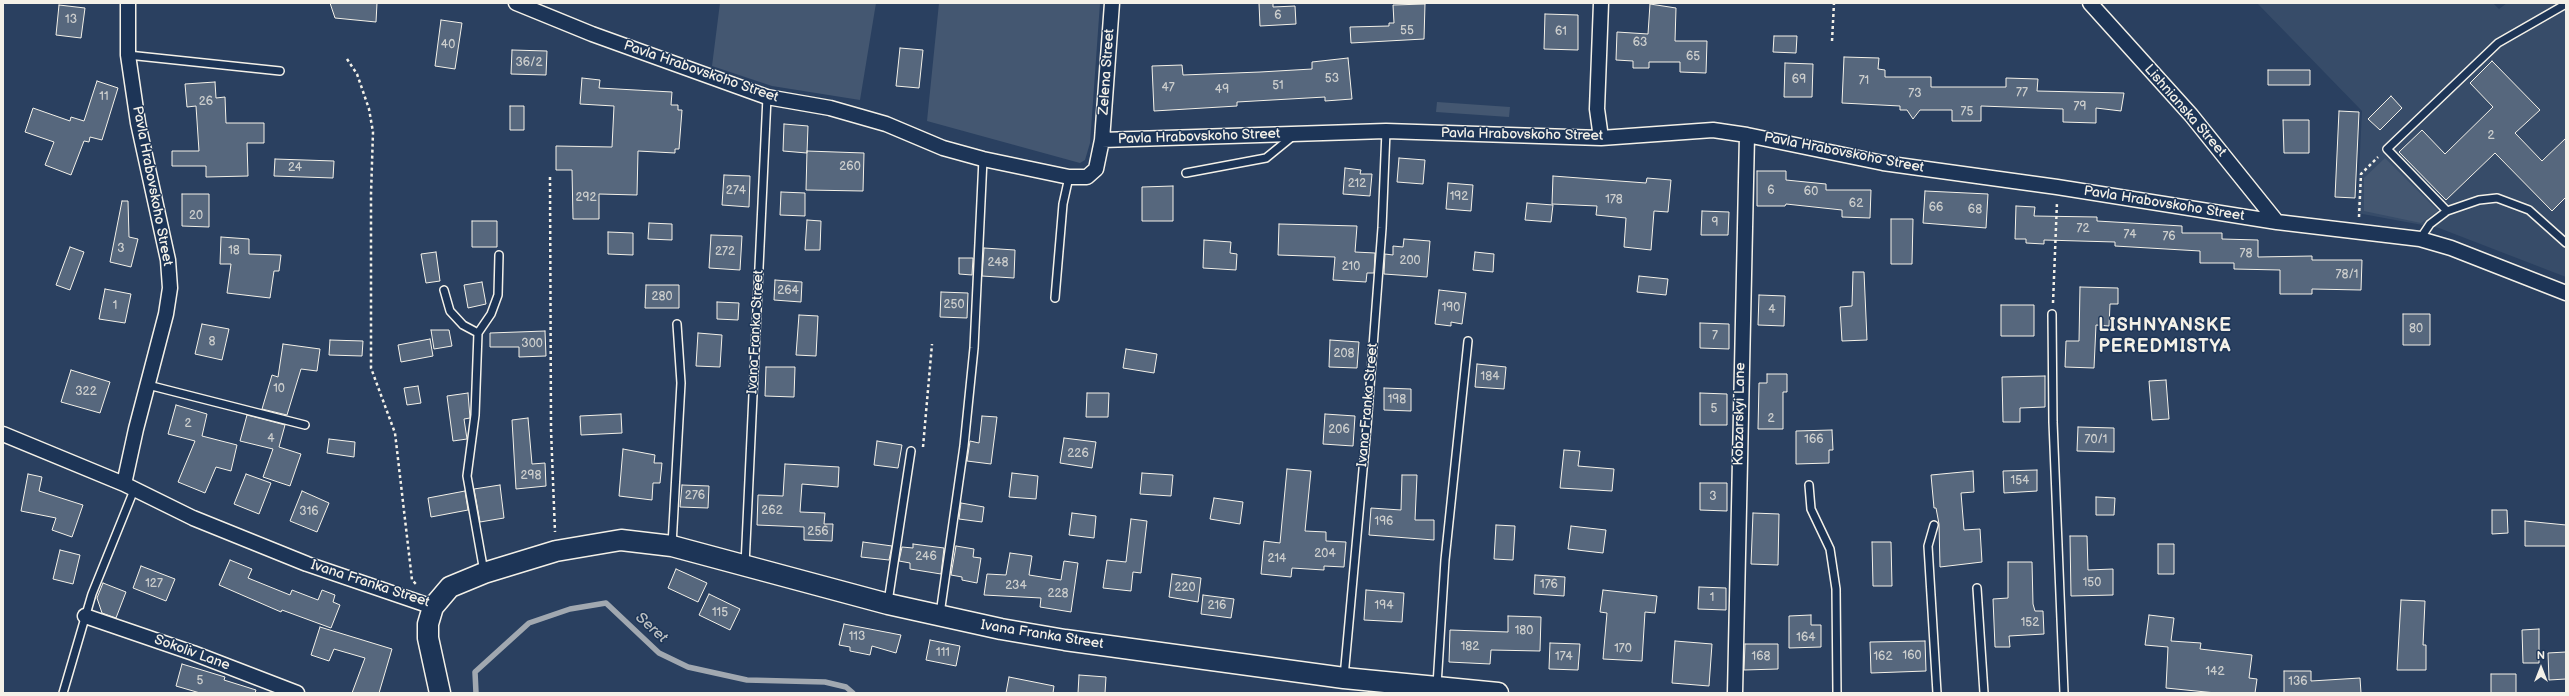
<!DOCTYPE html>
<html>
<head>
<meta charset="utf-8">
<style>
  body { margin:0 }
  #map { position:relative; width:2569px; height:696px; overflow:hidden; background:#2a4060; font-family:"Balsamiq Sans",sans-serif }
  canvas { display:block }
  .frame { position:absolute; inset:0; border:4px solid #f4f1e8; pointer-events:none }
  .north { position:absolute; left:2521px; top:648px; width:40px; height:40px; -webkit-text-stroke:3px #1d3557; paint-order:stroke; rotate:0deg; font-size:11px; font-weight:700; line-height:16px; text-align:center; color:#f4f1e8 }
  .north::after { content:''; display:block; margin:auto; width:14px; height:18px; background:#f4f1e8; clip-path:polygon(50% 0,100% 100%,50% 72%,0 100%) }
</style>
</head>
<body>
<div id="map">
<canvas width="2569" height="696"></canvas>
<div class="frame"></div>
<div class="north">N</div>
</div>
<script>
const ctx = document.querySelector('canvas').getContext('2d');
ctx.lineJoin = 'round';
function fill(path, color) {
  ctx.fillStyle = color;
  ctx.fill(path, 'evenodd');
}
function shape(rows) {
  const path = new Path2D();
  for (const r of rows) {
    path.moveTo(r[0], r[1]);
    for (let i = 2; i < r.length; i += 2) path.lineTo(r[i], r[i + 1]);
  }
  return path;
}
function strokePath(path, color, width, dash) {
  ctx.strokeStyle = color;
  ctx.lineWidth = width;
  ctx.lineCap = dash ? 'butt' : 'round';
  ctx.setLineDash(dash || []);
  ctx.stroke(path);
}
function label(font, color, halo, rows, align = 'center') {
  ctx.font = font + ' "Balsamiq Sans",sans-serif';
  ctx.lineWidth = 3;
  ctx.setLineDash([]);
  ctx.textBaseline = 'middle';
  ctx.strokeStyle = halo;
  ctx.fillStyle = color;
  for (const [text, x, y, turn = 0] of rows) {
    ctx.save();
    ctx.translate(x, y);
    ctx.rotate((+turn || 0) * Math.PI / 180);
    ctx.textAlign = isNaN(turn) ? turn : align;
    if (halo) ctx.strokeText(text, 0, 0);
    ctx.fillText(text, 0, 0);
    ctx.restore();
  }
}
const built = shape([
  [2257,3,2493,3,2499,9,2507,3,2566,3,2566,277,2439,228,2357,213,2362,111]
]);
const green = shape([
  [720,3,876,3,860,100,772,86,712,66],
  [939,3,1100,3,1090,143,1085,160,1080,163,927,121],
  [1437,102,1510,107,1509,117,1436,112],
  [2385,158,2438,211,2421,223,2364,211,2364,178]
]);
const stream = shape([
  [476,693,475,672,529,623,570,609,606,603,659,653,688,667,747,680,825,682,846,687,853,693]
]);
const building = shape([
  [330,3,377,3,376,22,335,18,330,3],
  [1259,3,1273,3,1273,7,1295,6,1296,24,1260,26,1259,3],
  [1425,4,1424,39,1351,43,1350,27,1389,26,1389,23,1394,23,1393,5,1425,4],
  [1650,4,1676,8,1675,41,1707,41,1706,73,1680,72,1680,62,1649,62,1649,68,1633,68,1633,61,1616,60,1617,32,1648,34,1650,4],
  [59,5,85,8,81,38,56,35,59,5],
  [1545,14,1578,15,1578,50,1544,49,1545,14],
  [441,20,462,23,455,69,435,66,441,20],
  [1774,36,1797,36,1796,53,1773,52,1774,36],
  [900,48,923,50,919,88,896,86,900,48],
  [512,50,547,51,546,75,511,74,512,50],
  [1844,57,1879,58,1878,69,1885,70,1885,77,1931,77,1931,87,2006,87,2006,78,2038,79,2037,91,2124,93,2121,111,2096,108,2096,123,2063,122,2063,109,1981,106,1981,121,1952,121,1952,110,1920,110,1913,119,1907,110,1900,110,1900,106,1842,103,1844,57],
  [1348,58,1352,99,1325,101,1325,97,1237,102,1237,106,1154,111,1152,66,1182,65,1183,75,1260,72,1312,69,1312,62,1348,58],
  [2492,61,2540,110,2515,133,2542,161,2566,138,2566,197,2552,211,2495,153,2446,200,2399,152,2422,130,2445,154,2493,107,2470,83,2492,61],
  [1785,63,1813,64,1812,97,1784,97,1785,63],
  [2268,70,2310,70,2310,85,2268,85,2268,70],
  [582,78,600,80,599,88,672,92,671,105,678,105,678,110,682,110,679,149,675,149,675,153,638,151,637,195,599,194,599,219,573,219,572,170,556,170,556,146,612,147,614,106,580,104,582,78],
  [97,81,118,88,102,140,90,137,89,142,84,141,71,175,45,165,54,142,25,132,33,108,70,121,71,117,84,121,97,81],
  [215,82,216,98,225,97,226,123,264,123,264,143,247,143,248,176,206,177,206,166,172,166,172,151,199,151,196,106,187,107,185,84,215,82],
  [2391,96,2402,108,2380,130,2368,119,2391,96],
  [510,106,524,106,524,130,510,130,510,106],
  [2339,111,2359,112,2355,198,2335,197,2339,111],
  [2283,120,2309,120,2309,153,2284,153,2283,120],
  [784,124,808,126,807,153,783,151,784,124],
  [807,151,864,153,863,191,806,190,807,151],
  [1399,158,1425,160,1423,184,1397,182,1399,158],
  [275,159,334,161,333,178,274,176,275,159],
  [1345,168,1361,170,1360,174,1372,174,1370,196,1343,194,1345,168],
  [1757,171,1786,171,1786,180,1826,184,1826,190,1871,190,1870,218,1842,217,1842,210,1786,204,1785,206,1757,206,1757,171],
  [724,175,750,176,749,207,722,205,724,175],
  [1553,176,1646,183,1647,178,1671,180,1668,212,1654,211,1651,250,1624,247,1626,218,1596,215,1597,206,1552,204,1553,176],
  [1448,183,1473,185,1471,211,1446,209,1448,183],
  [1173,186,1173,221,1142,221,1142,187,1173,186],
  [1925,191,1988,194,1986,228,1923,223,1925,191],
  [781,192,805,193,805,216,780,215,781,192],
  [182,194,209,194,209,227,182,226,182,194],
  [122,201,128,201,129,237,138,239,131,267,110,262,122,201],
  [1527,203,1553,205,1551,222,1525,220,1527,203],
  [2016,206,2035,207,2034,216,2097,217,2097,221,2182,226,2182,233,2222,233,2222,239,2258,240,2258,257,2312,256,2312,260,2362,260,2361,290,2312,289,2312,294,2280,294,2280,270,2234,269,2234,263,2200,263,2200,251,2115,246,2115,242,2044,240,2044,244,2026,243,2026,239,2015,239,2016,206],
  [1702,211,1729,212,1728,235,1701,235,1702,211],
  [1891,219,1913,219,1912,264,1891,264,1891,219],
  [807,220,821,221,820,250,805,250,807,220],
  [472,221,497,221,497,247,472,247,472,221],
  [649,223,672,224,672,240,648,239,649,223],
  [1279,224,1357,226,1355,252,1375,253,1374,273,1367,273,1366,282,1333,280,1335,257,1278,255,1279,224],
  [608,232,633,233,633,255,608,254,608,232],
  [711,235,742,236,740,270,709,268,711,235],
  [221,237,249,239,249,254,281,255,279,271,274,271,270,298,227,293,231,264,220,264,221,237],
  [1404,239,1430,241,1427,277,1384,274,1385,254,1393,255,1393,246,1403,247,1404,239],
  [1204,240,1231,242,1230,253,1237,254,1236,270,1203,268,1204,240],
  [70,247,84,252,70,290,56,285,70,247],
  [984,248,1015,250,1014,278,982,276,984,248],
  [436,252,440,281,426,283,421,254,436,252],
  [1475,252,1494,254,1493,272,1473,270,1475,252],
  [959,258,973,258,972,275,959,274,959,258],
  [1853,272,1864,272,1867,340,1842,341,1840,307,1852,306,1853,272],
  [1639,276,1668,279,1666,295,1637,292,1639,276],
  [775,280,802,282,801,302,774,300,775,280],
  [482,282,486,304,468,308,464,285,482,282],
  [646,285,679,285,679,308,645,308,646,285],
  [2080,287,2118,288,2118,304,2110,304,2109,326,2096,325,2094,368,2065,367,2066,341,2079,341,2080,287],
  [105,289,131,294,125,323,99,319,105,289],
  [1439,290,1466,293,1462,324,1451,322,1451,326,1435,324,1439,290],
  [941,292,968,293,967,318,940,317,941,292],
  [1759,295,1785,296,1784,326,1758,325,1759,295],
  [717,302,739,303,738,320,717,319,717,302],
  [2001,305,2034,305,2034,336,2001,336,2001,305],
  [2403,314,2430,314,2430,345,2403,345,2403,314],
  [799,315,818,316,816,356,796,355,799,315],
  [1700,323,1729,324,1729,349,1700,348,1700,323],
  [202,324,229,329,222,360,195,354,202,324],
  [431,330,449,330,452,346,434,349,431,330],
  [545,331,546,356,519,357,519,347,490,347,490,333,545,331],
  [698,333,722,335,720,367,696,366,698,333],
  [430,339,433,356,401,362,398,345,430,339],
  [330,340,363,341,362,356,329,355,330,340],
  [1330,340,1359,342,1357,368,1329,367,1330,340],
  [283,344,320,349,317,371,301,369,287,415,262,409,272,375,278,377,283,344],
  [1126,349,1157,354,1154,373,1123,368,1126,349],
  [1477,364,1506,367,1504,389,1475,387,1477,364],
  [766,367,795,367,794,397,765,396,766,367],
  [71,370,110,382,100,413,61,402,71,370],
  [1767,374,1787,374,1787,392,1783,392,1783,429,1758,429,1759,383,1767,383,1767,374],
  [2045,376,2045,407,2020,408,2020,422,2003,422,2002,377,2045,376],
  [2166,380,2169,419,2152,420,2149,381,2166,380],
  [418,386,421,403,407,405,404,388,418,386],
  [1384,388,1411,389,1411,411,1384,410,1384,388],
  [468,393,470,418,464,419,467,439,453,441,447,396,468,393],
  [1087,393,1109,393,1108,417,1086,417,1087,393],
  [1700,393,1727,394,1727,425,1700,425,1700,393],
  [176,405,207,414,202,436,237,445,231,471,216,467,205,493,178,482,195,441,168,434,176,405],
  [621,414,622,433,581,435,580,416,621,414],
  [1325,414,1355,416,1353,446,1323,444,1325,414],
  [247,415,285,425,279,447,301,454,290,486,263,477,273,449,240,441,247,415],
  [982,416,997,417,991,464,967,461,970,441,979,443,982,416],
  [528,418,532,464,545,463,546,486,516,489,512,420,528,418],
  [2078,427,2114,428,2114,452,2077,451,2078,427],
  [1832,430,1833,450,1829,450,1829,463,1796,464,1796,431,1832,430],
  [1064,438,1096,442,1092,468,1060,463,1064,438],
  [329,439,355,442,354,457,327,453,329,439],
  [877,441,902,445,898,468,874,465,877,441],
  [623,449,655,455,654,463,662,463,660,483,653,483,652,500,619,496,623,449],
  [1564,450,1580,451,1578,466,1614,469,1612,491,1560,488,1564,450],
  [785,464,839,467,838,487,802,484,800,512,825,513,824,524,833,524,832,541,804,540,804,527,757,525,758,495,783,496,785,464],
  [1287,469,1311,471,1305,531,1326,532,1326,541,1346,542,1344,567,1324,566,1324,570,1292,568,1291,577,1261,574,1264,541,1280,543,1287,469],
  [2037,470,2037,491,2004,493,2003,471,2037,470],
  [1973,471,1974,492,1961,493,1964,530,1980,529,1982,562,1940,567,1939,524,1936,508,1934,508,1931,475,1973,471],
  [1012,473,1038,476,1036,499,1009,497,1012,473],
  [1142,473,1173,475,1171,496,1140,494,1142,473],
  [28,474,42,477,39,491,83,505,72,537,52,530,56,518,21,511,28,474],
  [246,474,271,483,259,514,234,504,246,474],
  [1402,475,1417,475,1415,520,1434,520,1434,540,1369,535,1371,508,1401,510,1402,475],
  [1700,483,1727,483,1727,511,1700,510,1700,483],
  [500,485,504,518,480,522,474,489,500,485],
  [682,485,709,486,708,508,680,507,682,485],
  [302,491,329,503,317,532,290,521,302,491],
  [465,491,468,510,431,517,428,498,465,491],
  [2096,497,2115,498,2114,515,2096,515,2096,497],
  [1214,498,1243,502,1240,524,1210,519,1214,498],
  [961,503,984,507,982,522,959,519,961,503],
  [2492,510,2507,510,2508,533,2492,534,2492,510],
  [1072,513,1096,516,1094,538,1069,535,1072,513],
  [1753,513,1779,514,1778,565,1751,564,1753,513],
  [1131,519,1147,521,1141,573,1133,572,1131,591,1103,588,1107,560,1126,562,1131,519],
  [2525,521,2566,525,2566,546,2525,546,2525,521],
  [1496,525,1515,526,1513,560,1494,559,1496,525],
  [1571,526,1606,530,1603,553,1568,549,1571,526],
  [2070,536,2087,536,2088,570,2113,569,2113,595,2071,596,2070,536],
  [863,542,892,546,889,560,861,557,863,542],
  [1872,542,1891,542,1892,586,1873,586,1872,542],
  [913,544,944,548,941,574,910,569,910,563,899,561,902,547,913,548,913,544],
  [2158,544,2174,544,2174,574,2158,574,2158,544],
  [956,546,974,549,973,557,981,558,977,583,962,580,962,577,951,575,956,546],
  [60,550,80,555,73,584,53,579,60,550],
  [1010,553,1032,556,1029,575,1061,580,1064,561,1078,563,1071,612,1040,607,1041,598,984,595,987,574,1006,575,1010,553],
  [230,560,252,569,248,578,290,595,292,590,318,600,322,590,335,595,333,602,340,605,331,628,282,610,281,612,219,585,230,560],
  [2008,562,2032,562,2033,604,2035,611,2043,611,2044,634,2009,636,2010,647,1995,647,1993,599,2008,598,2008,562],
  [141,566,175,579,166,601,133,588,141,566],
  [676,569,707,583,698,602,668,588,676,569],
  [1172,574,1201,578,1198,602,1169,597,1172,574],
  [1535,575,1565,577,1564,596,1534,594,1535,575],
  [103,583,126,592,116,618,102,613,97,598,103,583],
  [1699,587,1726,588,1726,610,1698,609,1699,587],
  [1366,590,1404,593,1402,622,1364,620,1366,590],
  [1603,590,1657,596,1655,613,1645,612,1642,661,1603,659,1607,613,1600,612,1603,590],
  [709,594,740,609,730,630,699,615,709,594],
  [1203,595,1234,599,1231,618,1201,614,1203,595],
  [2401,600,2425,601,2423,645,2426,645,2426,670,2397,670,2401,600],
  [1811,615,1811,625,1821,625,1821,647,1789,648,1789,616,1811,615],
  [2149,615,2174,618,2171,641,2201,643,2200,649,2252,655,2249,678,2257,679,2255,693,2216,693,2166,688,2168,647,2145,645,2149,615],
  [1508,616,1541,617,1540,651,1491,650,1490,664,1449,662,1450,630,1508,632,1508,616],
  [844,624,901,635,896,653,872,646,870,655,850,651,850,647,839,645,844,624],
  [320,627,392,649,379,693,352,693,365,658,334,649,329,661,311,655,320,627],
  [2539,629,2539,663,2523,663,2522,630,2539,629],
  [930,640,960,646,956,666,926,660,930,640],
  [1675,641,1712,644,1709,686,1672,683,1675,641],
  [1925,641,1926,671,1871,673,1870,642,1925,641],
  [1550,643,1580,644,1578,670,1549,669,1550,643],
  [1745,644,1778,644,1778,669,1744,670,1745,644],
  [2566,652,2566,679,2549,680,2548,653,2566,652],
  [182,664,225,677,224,680,256,690,255,693,200,693,176,686,182,664],
  [2284,671,2311,671,2311,681,2360,678,2361,693,2284,693,2284,671],
  [2491,674,2516,674,2516,693,2491,693,2491,674],
  [1079,675,1106,677,1105,693,1078,693,1079,675],
  [1009,677,1054,686,1053,693,1006,693,1009,677]
]);
const path = shape([
  [1832,41,1834,3],
  [347,59,357,74,369,109,373,132,371,194,371,368,395,433,412,580,416,584],
  [550,177,551,430,555,532],
  [2359,217,2361,174,2378,157],
  [2053,303,2057,202],
  [923,447,932,344]
]);
const service = shape([
  [128,55,280,71],
  [1186,173,1266,158,1293,136],
  [2447,211,2387,149,2498,43,2566,4],
  [2420,239,2430,224,2447,211,2479,200,2497,198,2529,210,2566,243],
  [444,290,450,311,463,325,478,333],
  [1055,298,1063,204,1069,177],
  [2052,314,2053,422,2064,693],
  [148,385,305,425],
  [1809,485,1811,509,1830,549,1836,589,1837,693],
  [1934,525,1928,546,1937,693],
  [672,545,681,383,677,324],
  [745,565,767,97],
  [484,572,467,476,475,415,478,333,491,314,498,295,499,255],
  [1977,588,1984,693],
  [888,602,911,451],
  [940,614,964,446,974,348,983,159],
  [1344,677,1367,426,1382,228,1386,131],
  [1437,685,1445,560,1468,341],
  [63,693,92,594,134,490]
]);
const minor = shape([
  [516,3,592,34,767,97,830,108,886,124,943,148,983,159,1069,177,1087,177,1096,169,1102,140,1386,131,1601,138,1713,130,1747,135,1883,163,2057,187,2277,222,2420,239,2451,248,2566,293],
  [2090,3,2191,115,2277,222],
  [1601,138,1597,109,1601,3],
  [1102,140,1112,3],
  [3,434,124,484,193,518,307,564,433,607],
  [124,484,136,429,166,314,170,288,168,260,138,123,128,55,128,3],
  [85,616,193,653,297,693],
  [1735,693,1747,135]
]);
const secondary = shape([
  [440,693,428,638,428,624,433,607,450,587,484,573,556,551,621,540,672,546,888,604,1001,629,1065,640,1344,678,1498,693]
]);
const numberNames = [
  ["6",1278,16],
  ["13",71,20],
  ["55",1407,31],
  ["61",1561,32],
  ["63",1640,43],
  ["40",448,45],
  ["65",1693,57],
  ["36/2",529,63],
  ["53",1332,79],
  ["69",1799,80],
  ["71",1864,81],
  ["51",1278,86],
  ["47",1168,88],
  ["49",1222,90],
  ["77",2022,93],
  ["73",1915,94],
  ["11",104,97],
  ["26",206,102],
  ["79",2080,107],
  ["75",1967,112],
  ["2",2491,136],
  ["260",850,167],
  ["24",295,168],
  ["212",1357,184],
  ["274",736,191],
  ["6",1771,191],
  ["60",1811,192],
  ["192",1459,197],
  ["292",586,198],
  ["178",1614,200],
  ["62",1856,204],
  ["66",1936,208],
  ["68",1975,210],
  ["20",196,216],
  ["9",1715,223],
  ["72",2083,229],
  ["74",2130,235],
  ["76",2169,237],
  ["3",121,249],
  ["18",234,251],
  ["272",725,252],
  ["78",2246,254],
  ["200",1410,261],
  ["248",998,263],
  ["210",1351,267],
  ["78/1",2347,275],
  ["264",788,291],
  ["280",662,297],
  ["250",954,305],
  ["1",115,306],
  ["190",1451,308],
  ["4",1772,310],
  ["80",2416,329],
  ["7",1715,336],
  ["8",212,342],
  ["300",532,344],
  ["208",1344,354],
  ["184",1490,377],
  ["10",279,389],
  ["322",86,392],
  ["198",1397,400],
  ["5",1714,409],
  ["2",1771,419],
  ["2",188,424],
  ["206",1339,430],
  ["4",271,439],
  ["166",1814,440],
  ["70/1",2096,440],
  ["226",1078,454],
  ["298",531,476],
  ["154",2020,481],
  ["276",695,496],
  ["3",1713,497],
  ["262",772,511],
  ["316",309,512],
  ["196",1384,522],
  ["256",818,532],
  ["204",1325,554],
  ["246",926,557],
  ["214",1277,559],
  ["150",2092,583],
  ["127",154,584],
  ["176",1549,585],
  ["234",1016,586],
  ["220",1185,588],
  ["228",1058,594],
  ["1",1712,598],
  ["216",1217,606],
  ["194",1384,606],
  ["115",720,613],
  ["152",2030,623],
  ["180",1524,631],
  ["113",857,637],
  ["164",1806,638],
  ["182",1470,647],
  ["170",1623,649],
  ["111",943,653],
  ["160",1912,656],
  ["174",1564,657],
  ["168",1761,657],
  ["162",1883,657],
  ["142",2215,672],
  ["5",200,681],
  ["136",2298,682]
];
const streetNames = [
  ["Pavla Hrabovskoho Street",701,72,19],
  ["Zelena Street",1107,72,-86],
  ["Lishnianska Street",2185,111,49],
  ["Pavla Hrabovskoho Street",1522,135,1],
  ["Pavla Hrabovskoho Street",1199,137,-2],
  ["Pavla Hrabovskoho Street",1844,153,11],
  ["Pavla Hrabovskoho Street",152,186,79],
  ["Pavla Hrabovskoho Street",2164,204,9],
  ["Ivana Franka Street",756,332,-87],
  ["Ivana Franka Street",1368,405,-85],
  ["Kobzarskyi Lane",1740,414,-89],
  ["Ivana Franka Street",370,584,18],
  ["Ivana Franka Street",1042,635,9],
  ["Sokoliv Lane",192,653,20]
];
const waterNames = [
  ["Seret",651,628,42]
];
const districtNames = [
  ["LISHNYANSKE",2165,326],
  ["PEREDMISTYA",2165,347]
];
fill(built, '#374c69');
fill(green, '#445771');
strokePath(stream, '#a1a8b0', 5.5);
fill(building, '#56677d');
strokePath(building, '#f4f1e8', 1);
strokePath(service, '#f4f1e8', 10);
strokePath(minor, '#f4f1e8', 17);
strokePath(secondary, '#f4f1e8', 23);
strokePath(path, '#f4f1e8', 2.5, [3, 3]);
strokePath(service, '#1d3557', 7);
strokePath(minor, '#1d3557', 14);
strokePath(secondary, '#1d3557', 20);
label('12px', '#cccecd', null, numberNames);
label('14px', '#f4f1e8', '#1d3557', streetNames);
label('italic 15px', '#bdc1c2', '#1d3557', waterNames);
ctx.letterSpacing = '1px';
label('bold 18px', '#f4f1e8', '#1d3557', districtNames);
ctx.letterSpacing = '0px';
</script>
</body>
</html>
